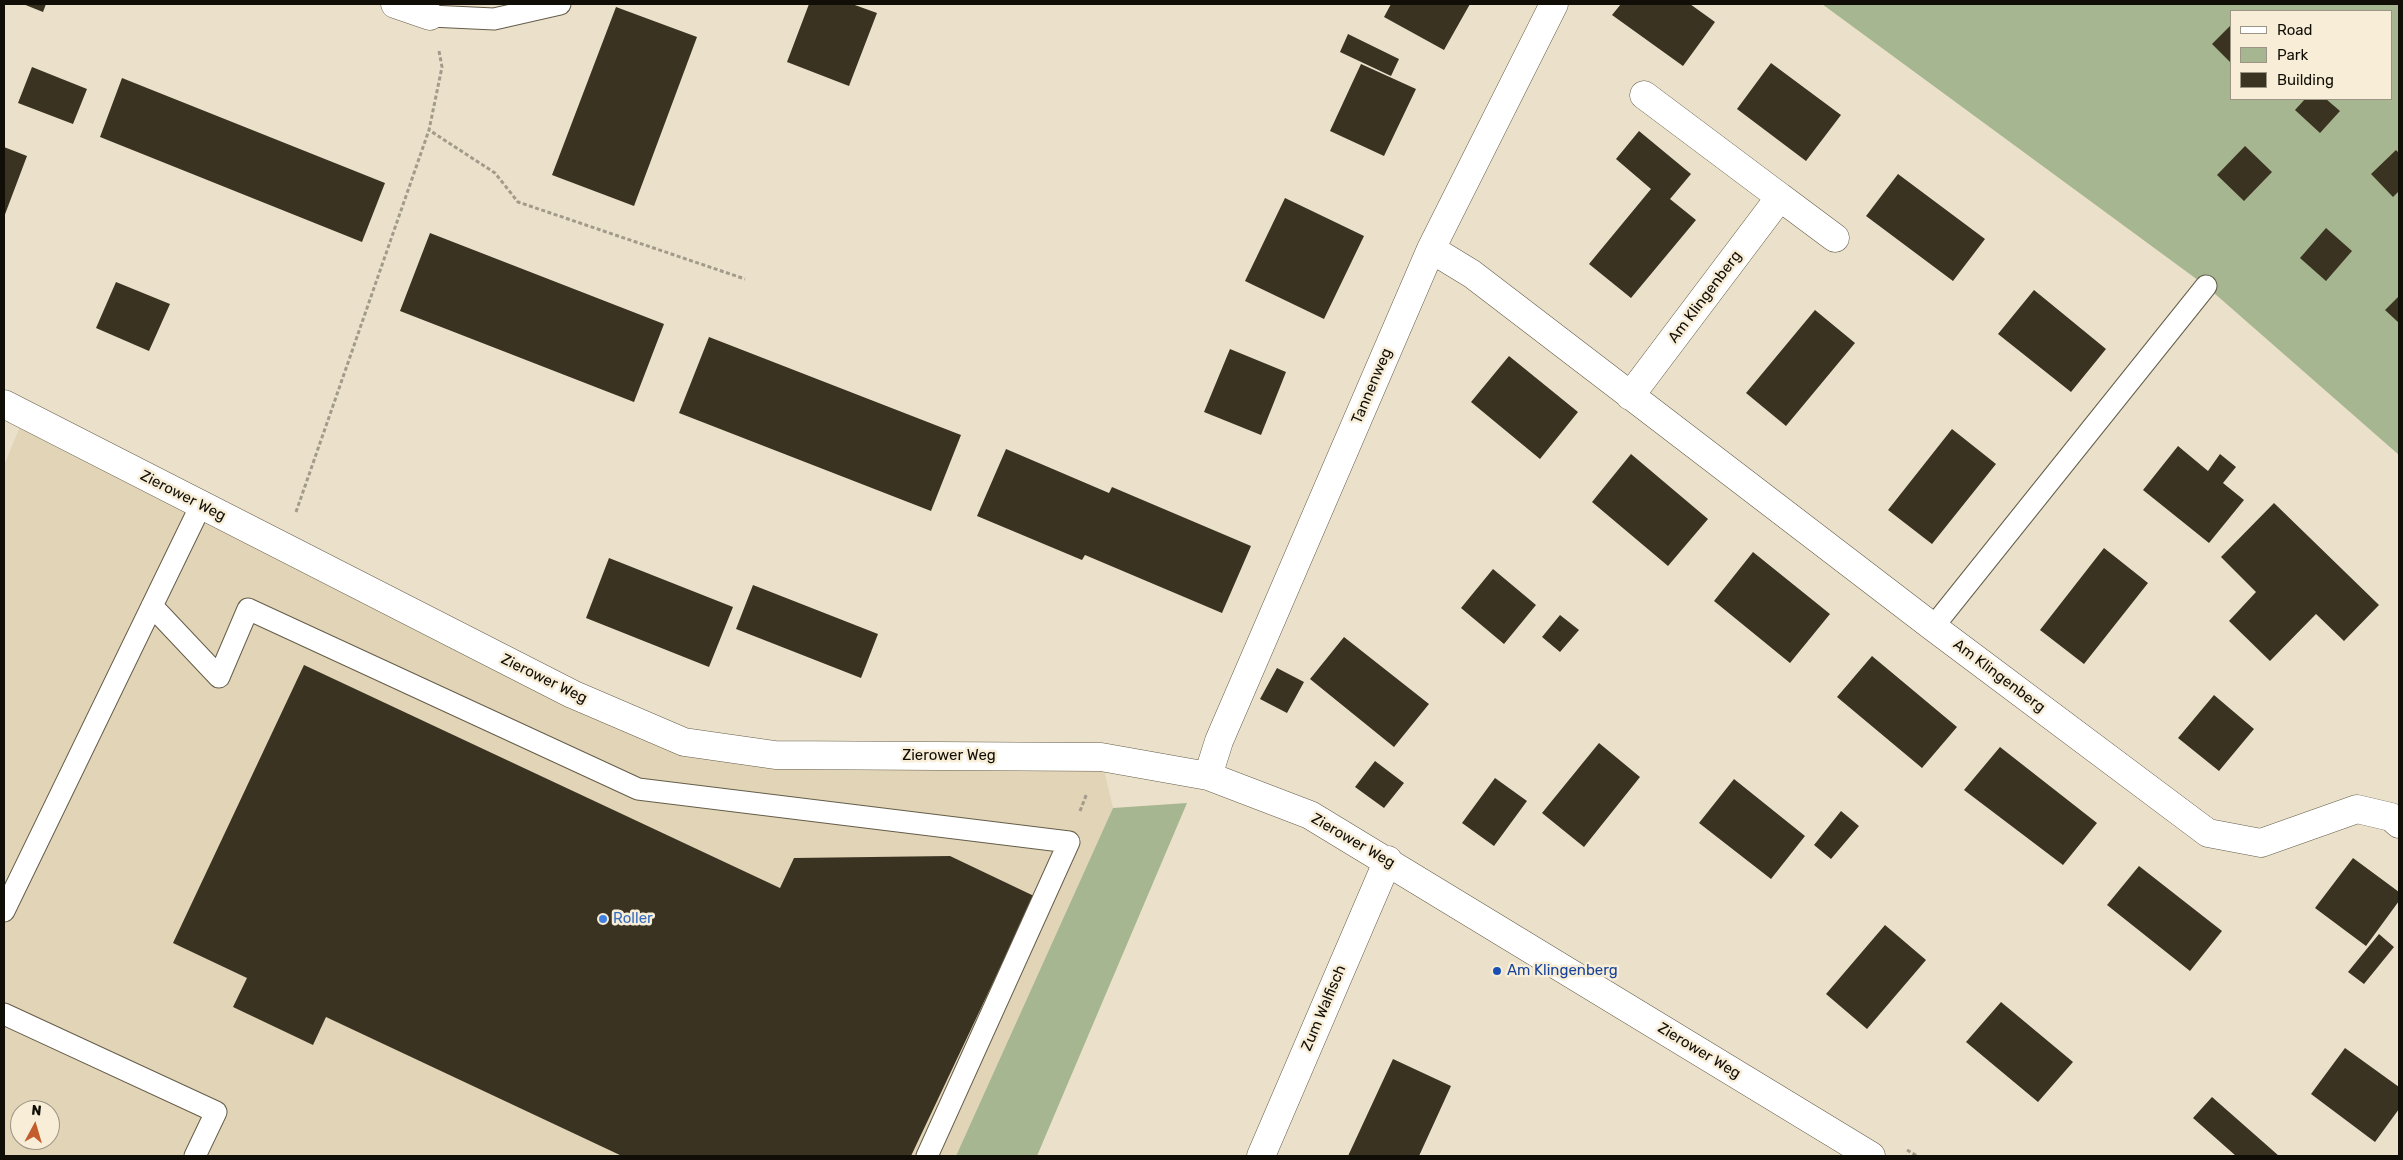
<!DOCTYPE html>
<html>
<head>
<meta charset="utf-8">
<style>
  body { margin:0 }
  #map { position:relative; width:2403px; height:1160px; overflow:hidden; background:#ebe1cb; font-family:Rubik,sans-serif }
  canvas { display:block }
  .frame { position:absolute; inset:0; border:5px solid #110e07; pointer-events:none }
  .legend { position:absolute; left:2230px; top:10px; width:162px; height:90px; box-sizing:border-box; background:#f8eed8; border:1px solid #9c9484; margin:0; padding:6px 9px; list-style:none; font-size:15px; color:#110e07 }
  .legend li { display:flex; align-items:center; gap:10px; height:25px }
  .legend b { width:25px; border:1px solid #9c9484 }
  .north { position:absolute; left:10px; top:1100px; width:50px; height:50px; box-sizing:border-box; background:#f8eed8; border:1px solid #9c9484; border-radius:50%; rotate:6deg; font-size:14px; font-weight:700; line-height:20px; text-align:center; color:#110e07 }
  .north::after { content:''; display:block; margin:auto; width:18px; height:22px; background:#c35d2e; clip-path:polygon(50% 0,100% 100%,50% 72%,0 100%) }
</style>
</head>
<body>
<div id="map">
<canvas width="2403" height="1160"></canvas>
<div class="frame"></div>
<ul class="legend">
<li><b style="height:6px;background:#fff"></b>Road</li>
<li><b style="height:14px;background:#a6b690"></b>Park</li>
<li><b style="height:14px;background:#3b3321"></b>Building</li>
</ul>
<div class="north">N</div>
</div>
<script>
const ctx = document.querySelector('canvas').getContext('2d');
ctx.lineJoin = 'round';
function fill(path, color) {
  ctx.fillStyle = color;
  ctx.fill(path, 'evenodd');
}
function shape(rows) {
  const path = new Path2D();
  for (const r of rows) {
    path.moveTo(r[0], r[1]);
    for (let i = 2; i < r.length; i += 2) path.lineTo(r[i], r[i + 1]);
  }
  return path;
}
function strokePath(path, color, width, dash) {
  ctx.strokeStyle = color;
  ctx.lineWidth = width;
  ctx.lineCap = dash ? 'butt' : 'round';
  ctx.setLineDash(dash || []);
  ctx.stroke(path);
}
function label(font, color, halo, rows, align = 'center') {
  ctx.font = font + ' Rubik,sans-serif';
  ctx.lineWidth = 5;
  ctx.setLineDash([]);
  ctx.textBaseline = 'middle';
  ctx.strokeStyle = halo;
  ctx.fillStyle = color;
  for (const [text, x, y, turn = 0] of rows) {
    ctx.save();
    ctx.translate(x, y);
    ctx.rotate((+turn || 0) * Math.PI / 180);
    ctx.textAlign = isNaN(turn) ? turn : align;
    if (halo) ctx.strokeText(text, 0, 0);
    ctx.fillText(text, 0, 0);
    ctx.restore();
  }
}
const built = shape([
  [25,415,684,742,1101,757,1113,808,956,1156,4,1156,4,465],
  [20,1110,50,1110,50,1140,20,1140]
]);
const green = shape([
  [1822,4,2399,4,2399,455,2206,286],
  [2232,11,2392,11,2392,99,2232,99],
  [1187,803,1037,1156,956,1156,1113,808]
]);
const building = shape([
  [23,4,46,4,43,12],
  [809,4,852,4,877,13,849,86,787,62],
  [1391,4,1470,4,1444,50,1384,17],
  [1621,4,1690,4,1715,22,1683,66,1612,15],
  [616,7,697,37,634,206,552,175],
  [2232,24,2232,64,2212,44],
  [1348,34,1399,59,1391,76,1340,52],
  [1771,63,1841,115,1806,161,1737,109],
  [1361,64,1416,89,1384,156,1330,131],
  [32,67,87,89,73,124,18,103],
  [122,78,385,183,362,242,100,137],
  [2305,99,2326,99,2340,111,2320,133,2295,110],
  [1639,131,1691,174,1670,199,1696,220,1631,298,1589,264,1651,189,1616,159],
  [2245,146,2272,172,2244,201,2217,175],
  [4,147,27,156,4,217],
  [2396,150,2399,153,2399,191,2393,197,2371,174],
  [1898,174,1985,239,1953,281,1866,216],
  [1285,198,1364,236,1324,319,1245,281],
  [2326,228,2352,251,2326,281,2300,258],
  [430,233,664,324,634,402,400,311],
  [116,282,170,304,149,351,96,328],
  [2034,290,2106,349,2071,392,1998,334],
  [2399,296,2399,323,2385,310],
  [1815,310,1855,343,1786,426,1746,393],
  [709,337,961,435,931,511,679,413],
  [1230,349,1286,372,1261,435,1204,412],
  [1509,356,1578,412,1540,459,1471,402],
  [1952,429,1996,464,1932,544,1888,510],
  [2178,446,2208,471,2220,454,2236,467,2223,483,2244,500,2209,543,2143,490],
  [1006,449,1109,493,1112,487,1251,546,1222,613,1085,555,1082,560,977,516],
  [1631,454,1708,519,1668,566,1592,502],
  [2274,503,2379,605,2344,641,2316,614,2270,661,2229,621,2256,592,2221,557],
  [2104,548,2148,583,2084,664,2040,630],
  [1753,552,1830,614,1790,663,1714,601],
  [609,558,733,607,709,667,586,618],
  [1493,569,1536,605,1504,644,1461,608],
  [753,585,878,634,861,678,736,629],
  [1560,615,1579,630,1560,652,1542,637],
  [1344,637,1429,704,1394,747,1310,679],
  [1872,656,1957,727,1922,768,1837,697],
  [304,665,780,888,794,858,950,856,1034,896,911,1156,622,1156,326,1017,313,1045,233,1007,247,978,173,943],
  [1277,668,1304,682,1287,713,1260,699],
  [2214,695,2254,729,2219,771,2178,738],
  [1599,743,1640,777,1584,847,1542,813],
  [2000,747,2097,823,2063,865,1964,790],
  [1375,761,1404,783,1384,808,1355,787],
  [1495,778,1527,801,1494,846,1462,823],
  [1734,779,1805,836,1771,879,1699,823],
  [1841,811,1859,826,1831,859,1814,845],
  [2353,858,2399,892,2399,901,2366,946,2315,908],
  [2139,866,2222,931,2190,971,2107,905],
  [1885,925,1926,960,1867,1029,1826,994],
  [2379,934,2394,947,2364,984,2348,972],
  [2001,1002,2073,1062,2038,1102,1966,1042],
  [2345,1048,2399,1087,2399,1109,2375,1142,2311,1094],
  [1393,1059,1451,1086,1419,1156,1348,1156],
  [2212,1097,2279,1156,2236,1156,2193,1118]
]);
const path = shape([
  [439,51,442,67,429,130,495,173,518,202,745,279],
  [296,512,429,130],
  [1080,811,1087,793],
  [1907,1150,1917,1156]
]);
const lane = shape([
  [430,16,494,19,560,4],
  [152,606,219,677,248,609,638,789,1069,842,927,1156],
  [1933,627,2206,286],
  [4,911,201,505],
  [4,1014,216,1112,195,1156]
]);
const street = shape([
  [395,4,430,16],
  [1644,95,1780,197],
  [1431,249,1472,274,1933,627,2208,833,2261,843,2357,809,2391,817,2399,824],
  [1630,396,1780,197,1835,238],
  [4,404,572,694,684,742,775,755,1101,757,1208,776,1310,815,1871,1156],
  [1208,776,1219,741,1431,249,1554,4],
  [1261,1156,1388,860]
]);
const markers = [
  [603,919,5,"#3f7fe0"],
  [1497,971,5,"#1a4fb4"]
];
const streetNames = [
  ["Am Klingenberg",1705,297,-53],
  ["Tannenweg",1372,386,-67],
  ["Zierower Weg",183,496,27],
  ["Am Klingenberg",1999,676,37],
  ["Zierower Weg",544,679,26],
  ["Zierower Weg",949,756],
  ["Zierower Weg",1353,841,30],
  ["Zum Walfisch",1324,1008,-67],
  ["Zierower Weg",1699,1051,31]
];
const shopNames = [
  ["Roller",613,919]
];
const transitNames = [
  ["Am Klingenberg",1507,971]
];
fill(built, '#e1d4b7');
fill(green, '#a6b690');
fill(building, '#3b3321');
strokePath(lane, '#655d49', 23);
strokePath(street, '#655d49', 29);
strokePath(path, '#a29b8a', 3, [4, 2.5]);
strokePath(lane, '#fff', 21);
strokePath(street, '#fff', 28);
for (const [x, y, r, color] of markers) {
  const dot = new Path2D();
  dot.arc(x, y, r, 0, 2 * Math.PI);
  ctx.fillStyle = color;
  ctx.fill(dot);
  strokePath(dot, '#f8eed8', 2);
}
label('15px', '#110e07', '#f8eed8', streetNames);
label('15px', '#366cbe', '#f8eed8', shopNames, 'left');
label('15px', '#164399', '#f8eed8', transitNames, 'left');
</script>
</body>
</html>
